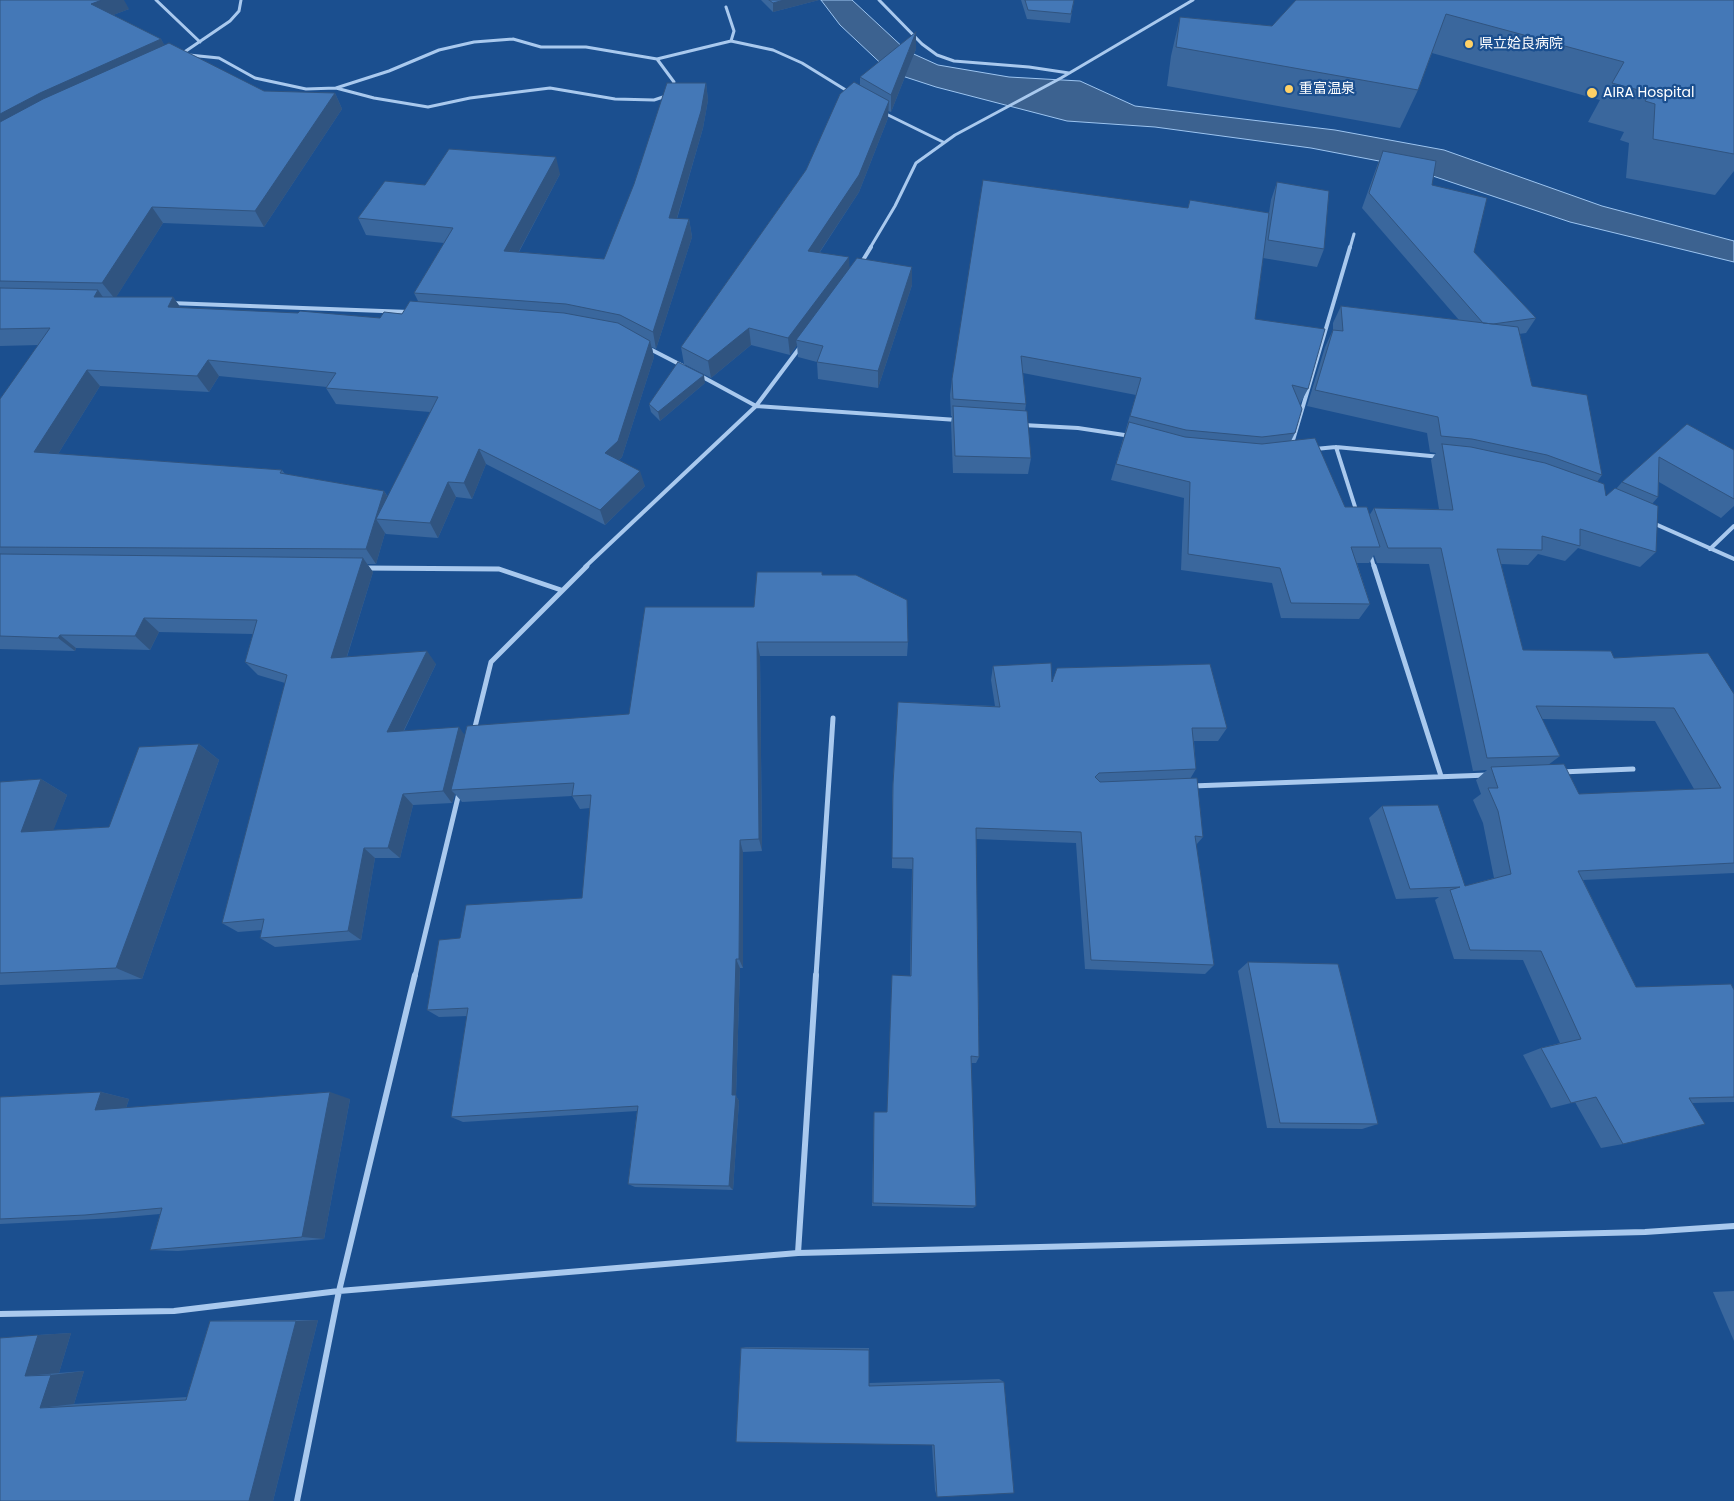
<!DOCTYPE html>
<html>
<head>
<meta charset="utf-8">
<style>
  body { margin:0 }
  canvas { display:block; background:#1b4f8f }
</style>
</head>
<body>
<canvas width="1734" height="1501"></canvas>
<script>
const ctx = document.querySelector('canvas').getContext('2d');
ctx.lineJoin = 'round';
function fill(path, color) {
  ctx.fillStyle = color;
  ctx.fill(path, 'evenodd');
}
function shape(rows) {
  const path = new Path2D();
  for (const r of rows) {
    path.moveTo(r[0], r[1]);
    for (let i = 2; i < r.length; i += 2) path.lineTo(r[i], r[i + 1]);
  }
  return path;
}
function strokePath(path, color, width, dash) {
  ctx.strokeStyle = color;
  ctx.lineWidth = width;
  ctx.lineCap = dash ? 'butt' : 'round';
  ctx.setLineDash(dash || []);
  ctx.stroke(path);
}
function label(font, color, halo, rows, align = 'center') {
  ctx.font = font + ' Poppins,"Noto Sans JP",sans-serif';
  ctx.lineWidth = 4.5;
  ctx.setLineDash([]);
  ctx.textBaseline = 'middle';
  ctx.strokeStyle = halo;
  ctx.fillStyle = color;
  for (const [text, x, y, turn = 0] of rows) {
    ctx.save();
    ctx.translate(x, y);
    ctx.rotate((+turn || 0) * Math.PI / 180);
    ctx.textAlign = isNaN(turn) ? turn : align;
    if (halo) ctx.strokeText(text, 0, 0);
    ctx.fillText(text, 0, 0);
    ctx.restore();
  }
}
const water = shape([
  [821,0,852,0,907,51,938,65,1009,77,1080,81,1135,106,1335,130,1444,150,1602,206,1734,241,1734,262,1570,222,1400,165,1311,148,1155,127,1067,121,936,87,890,72,840,25,821,0]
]);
const minorFar3 = shape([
  [156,0,200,42],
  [879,0,922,44,937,55,954,61,1029,67,1069,73],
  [726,7,734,31,731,41],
  [513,39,541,47,586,47,657,59,674,82,669,95,654,100,615,99,550,88,470,98,428,107,374,98,336,88,389,71,439,50,474,42,513,39],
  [180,55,230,21,239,11,241,0],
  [189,55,219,58,255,78,306,89,336,88],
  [657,59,731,41,773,50,802,63,849,92],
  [882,112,943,142],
  [870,248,895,206,916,163,955,135,1061,78,1193,0],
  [1350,248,1354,234]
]);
const minorFar2 = shape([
  [860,265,871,247],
  [170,303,409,312],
  [648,348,683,366],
  [699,375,756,406,957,420],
  [1023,425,1078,428,1131,436],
  [1291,447,1350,247],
  [1336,447,1357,513],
  [1315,449,1336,447,1441,457],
  [1653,523,1734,559],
  [1710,549,1734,526],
  [1370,553,1374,567],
  [585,567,756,406,801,346]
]);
const minorFar1 = shape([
  [1374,566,1441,776],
  [363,568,499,569,561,590],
  [474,731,491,662,587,566],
  [1561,772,1633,769],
  [1192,786,1488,775],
  [415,976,459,793],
  [816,976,833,718]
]);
const minor = shape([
  [798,1253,816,975],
  [0,1314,174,1311,339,1291,798,1253,1645,1232,1734,1226],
  [297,1501,339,1291,415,975]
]);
const wall = shape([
  [0,0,129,9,113,15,161,39,164,45,264,91,335,93,342,109,264,227,163,223,116,297,173,297,181,308,380,318,402,314,418,301,414,293,444,243,366,235,358,218,425,185,560,174,519,252,604,259,706,83,708,100,703,128,677,219,689,219,692,237,656,349,652,347,654,357,622,457,619,460,645,486,605,525,486,464,472,499,456,497,438,538,386,534,385,533,376,564,367,564,373,572,347,657,436,664,404,731,465,736,629,714,754,607,822,575,908,642,907,656,760,656,762,851,743,852,743,968,740,968,736,1096,739,1101,733,1190,635,1187,628,1184,637,1111,463,1122,451,1117,467,1016,439,1017,427,1010,460,938,582,898,590,808,580,809,572,796,462,802,455,794,452,803,413,805,400,858,375,858,361,940,275,947,260,938,262,930,238,932,222,923,285,683,258,675,245,662,253,634,159,632,150,650,76,648,75,651,0,649,0,399,39,345,0,346],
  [219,376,327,387,326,388,336,404,430,412,388,497,384,491,285,474,282,470,58,454,100,386,209,392],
  [761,0,819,0,773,12],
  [1021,0,1074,0,1070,23,1027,19],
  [1296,0,1734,0,1734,171,1715,195,1626,178,1629,143,1620,140,1624,132,1588,122,1600,100,1432,53,1418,90,1400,128,1167,86,1171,56,1180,17,1272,26],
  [916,49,891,112,888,111,888,118,859,192,820,252,850,269,912,285,878,388,818,379,817,362,798,357,797,345,790,355,751,345,711,378,684,364,681,347,806,170,860,85,860,77],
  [1383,151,1432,185,1474,252,1536,318,1526,333,1519,334,1532,386,1602,475,1597,482,1606,496,1616,489,1622,482,1687,424,1734,450,1734,506,1721,518,1659,482,1658,497,1652,504,1656,552,1640,567,1578,548,1565,561,1538,554,1528,565,1501,564,1523,650,1614,658,1734,694,1734,873,1583,880,1636,987,1734,990,1734,1102,1692,1103,1623,1144,1601,1148,1575,1102,1551,1108,1523,1055,1541,1048,1560,1043,1523,960,1454,959,1435,900,1439,897,1396,899,1369,818,1382,806,1465,886,1494,878,1483,823,1473,800,1481,794,1476,780,1487,770,1473,771,1429,564,1377,563,1374,555,1369,563,1357,563,1370,604,1359,619,1281,618,1272,583,1181,570,1184,498,1111,480,1136,395,1023,373,1026,404,1025,411,1031,458,1028,474,953,473,951,423,952,416,951,416,950,395,952,379,1188,208,1190,200,1269,213,1271,200,1277,182,1324,249,1317,267,1263,258,1255,319,1308,389,1300,404,1295,433,1291,441,1345,507,1369,516,1374,508,1439,509,1431,460,1436,453,1430,452,1427,433,1307,406,1325,347,1333,330,1333,323,1341,306,1459,320,1362,208,1377,166],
  [1542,719,1655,721,1694,789,1579,794,1548,765,1560,756],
  [705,383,660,421,651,412,649,404],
  [993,666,1227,728,1218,741,1194,741,1196,769,1190,779,1203,837,1196,845,1214,965,1205,974,1085,969,1076,843,976,839,979,1057,976,1063,971,1063,976,1206,973,1208,872,1206,874,1112,887,1112,892,984,910,976,912,869,892,868,892,796,898,702,995,706,991,680],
  [199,744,219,760,142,979,0,985,0,782,41,779,67,795,53,830,109,827],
  [1248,962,1378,1124,1362,1129,1267,1128,1238,971],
  [101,1092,129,1099,126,1108,350,1099,324,1239,178,1251,150,1250,160,1214,115,1218,0,1224,0,1097],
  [1734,1291,1734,1341,1713,1292],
  [236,1320,318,1320,273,1501,0,1501,38,1335,71,1333,59,1373,84,1371,74,1404,187,1397,210,1321],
  [746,1347,869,1348,869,1383,999,1379,1004,1382,937,1497,935,1490,932,1445,741,1348]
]);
const shadedWall = shape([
  [102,0,124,0,129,9,100,20,91,4],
  [784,0,819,0,773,12,773,3],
  [916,32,916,49,891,112,891,95],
  [161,39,170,55,0,123,0,114,40,93],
  [706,83,708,100,703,128,672,235,669,218],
  [335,93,342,109,264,227,255,211],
  [889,101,888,118,859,192,809,268,808,251],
  [556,157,560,174,510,268,504,251],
  [152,207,163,223,115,299,102,283],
  [689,219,692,237,656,349,653,332],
  [849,257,850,275,796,340,797,345,790,355,788,338],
  [912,267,912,285,878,388,878,371],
  [98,290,110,307,94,297],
  [173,297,185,314,168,307],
  [749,328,751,345,711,378,708,361],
  [650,341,654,357,622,457,610,469,605,453],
  [208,360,219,376,209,392,197,376],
  [87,370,100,386,50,467,34,452],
  [704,375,705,383,660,421,658,412],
  [479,449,486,464,472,499,464,483],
  [640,471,645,486,605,525,600,510],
  [448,482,456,497,438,538,430,523],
  [384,491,393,506,376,519,385,533,376,564,366,549],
  [363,558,373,572,342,672,331,658],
  [144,618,159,632,150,650,135,636],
  [60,635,76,648,75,651,58,638],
  [757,642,760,656,762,851,759,839],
  [427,651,436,664,397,744,387,732],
  [459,727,468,740,451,790,455,794,452,803,443,791],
  [199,744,219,760,142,979,116,968],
  [41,779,67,795,47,847,21,832],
  [403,794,413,805,400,858,388,848],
  [740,840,743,852,743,968,739,959],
  [364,848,375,858,361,940,348,931],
  [736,959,740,968,736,1096,739,1101,733,1190,729,1186],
  [101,1092,129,1099,123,1117,95,1110],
  [330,1092,350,1099,324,1239,302,1237],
  [318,1320,273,1501,249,1501,296,1321],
  [71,1333,59,1373,25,1376,38,1335],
  [84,1371,74,1404,40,1408,51,1375]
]);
const building = shape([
  [0,0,102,0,91,4,161,39,40,93,0,114,0,0],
  [769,0,784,0,773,3,769,0],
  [1025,0,1074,0,1071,14,1028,10,1025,0],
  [1296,0,1734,0,1734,154,1653,139,1655,104,1645,101,1650,93,1612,83,1624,62,1446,14,1418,90,1176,47,1180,17,1272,26,1296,0],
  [916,32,891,95,860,77,916,32],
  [169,43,264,91,335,93,255,211,152,207,102,283,0,281,0,122,43,99,169,43],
  [854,82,889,101,859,175,808,251,849,257,788,338,749,328,708,361,681,347,806,170,840,94,854,82],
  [667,83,706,83,701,111,669,218,689,219,653,332,620,315,566,304,414,293,453,228,358,218,385,181,425,185,449,149,556,157,504,251,604,259,634,184,667,83],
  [1383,151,1436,161,1432,185,1487,198,1474,252,1536,318,1493,324,1483,323,1369,193,1383,151],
  [983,180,1188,208,1190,200,1269,213,1255,319,1325,329,1308,389,1292,385,1302,409,1295,433,1262,437,1186,430,1130,416,1141,378,1021,356,1026,404,953,399,952,379,983,180],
  [1277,182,1329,191,1324,249,1268,240,1277,182],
  [857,258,912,267,878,371,817,362,823,346,796,340,857,258],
  [0,288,98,290,94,297,173,297,168,307,298,313,300,311,380,318,384,312,402,314,410,301,564,313,618,323,650,341,618,441,605,453,640,471,600,510,479,449,464,483,448,482,430,523,376,519,438,397,326,388,336,373,208,360,197,376,87,370,34,452,282,470,280,473,384,491,366,549,0,547,0,399,50,328,0,329,0,288],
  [1341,306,1518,327,1532,386,1587,395,1602,475,1547,455,1472,439,1441,436,1438,417,1315,390,1333,330,1343,331,1341,306],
  [678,362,704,375,658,412,649,404,678,362],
  [953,406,1027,411,1031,458,955,456,953,406],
  [1129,422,1185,437,1262,444,1315,438,1345,507,1367,507,1380,547,1351,547,1370,604,1291,603,1280,568,1188,554,1190,482,1116,464,1129,422],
  [1687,424,1734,450,1734,499,1659,457,1658,497,1622,482,1687,424],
  [1442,444,1471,447,1545,463,1604,484,1606,496,1615,488,1658,506,1656,552,1580,529,1580,546,1542,536,1542,550,1497,549,1523,650,1611,651,1614,658,1708,653,1734,694,1734,863,1578,871,1636,987,1731,984,1734,990,1734,1097,1689,1098,1705,1124,1623,1144,1596,1097,1571,1103,1541,1048,1581,1039,1541,951,1470,950,1450,890,1460,887,1410,889,1382,806,1438,805,1465,886,1511,874,1498,811,1488,788,1498,788,1491,767,1564,764,1579,794,1721,788,1674,708,1536,706,1560,756,1487,758,1441,548,1388,548,1374,508,1453,510,1442,444],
  [0,554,363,558,331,658,427,651,387,732,459,727,443,791,403,794,388,848,364,848,348,931,260,938,264,919,222,923,287,675,245,662,257,620,144,618,135,636,60,635,58,638,0,636,0,554],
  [757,572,822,572,822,575,856,575,907,600,908,642,757,642,759,839,740,840,739,959,736,959,732,1095,736,1095,729,1186,628,1184,638,1106,451,1117,468,1008,427,1010,439,940,460,938,466,905,582,898,591,795,572,796,574,783,451,790,467,726,629,714,645,607,754,607,757,572],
  [1051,663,1052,682,1057,668,1210,664,1227,728,1192,728,1196,769,1099,773,1095,777,1100,782,1197,778,1203,837,1195,836,1214,965,1091,960,1081,832,976,828,979,1057,971,1056,976,1206,873,1203,874,1112,887,1112,892,975,911,976,913,858,892,858,893,784,898,702,1000,707,993,666,1051,663],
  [199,744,116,968,0,973,0,782,41,779,21,832,109,827,139,747,199,744],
  [1248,962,1338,964,1378,1124,1280,1123,1248,962],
  [101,1092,95,1110,330,1092,302,1237,150,1250,162,1208,85,1215,0,1219,0,1097,101,1092],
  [210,1321,296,1321,249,1501,0,1501,0,1338,38,1335,25,1376,51,1375,40,1408,186,1400,210,1321],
  [741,1348,869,1350,869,1386,1004,1382,1014,1493,937,1497,934,1445,736,1442,741,1348]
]);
const markers = [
  [1469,44,5,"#ffd166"],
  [1289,89,5,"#ffd166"],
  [1592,93,6,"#ffd166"]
];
const farPoinames = [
  ["県立姶良病院",1479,44],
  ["重富温泉",1299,89],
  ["AIRA Hospital",1603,93]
];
fill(water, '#3c6290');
strokePath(water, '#9cc4f0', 1);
strokePath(minorFar3, '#a9c9ee', 3);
strokePath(minorFar2, '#a9c9ee', 4);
strokePath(minorFar1, '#a9c9ee', 5);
strokePath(minor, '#a9c9ee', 6);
fill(wall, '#3a679d');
fill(shadedWall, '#305480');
fill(building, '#4478b7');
strokePath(building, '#305480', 1);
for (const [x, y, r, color] of markers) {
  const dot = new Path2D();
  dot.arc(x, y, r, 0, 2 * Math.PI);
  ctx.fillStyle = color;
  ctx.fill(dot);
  strokePath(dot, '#1b4f8f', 2);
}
label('14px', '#fff', '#1b4f8f', farPoinames, 'left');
</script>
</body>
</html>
